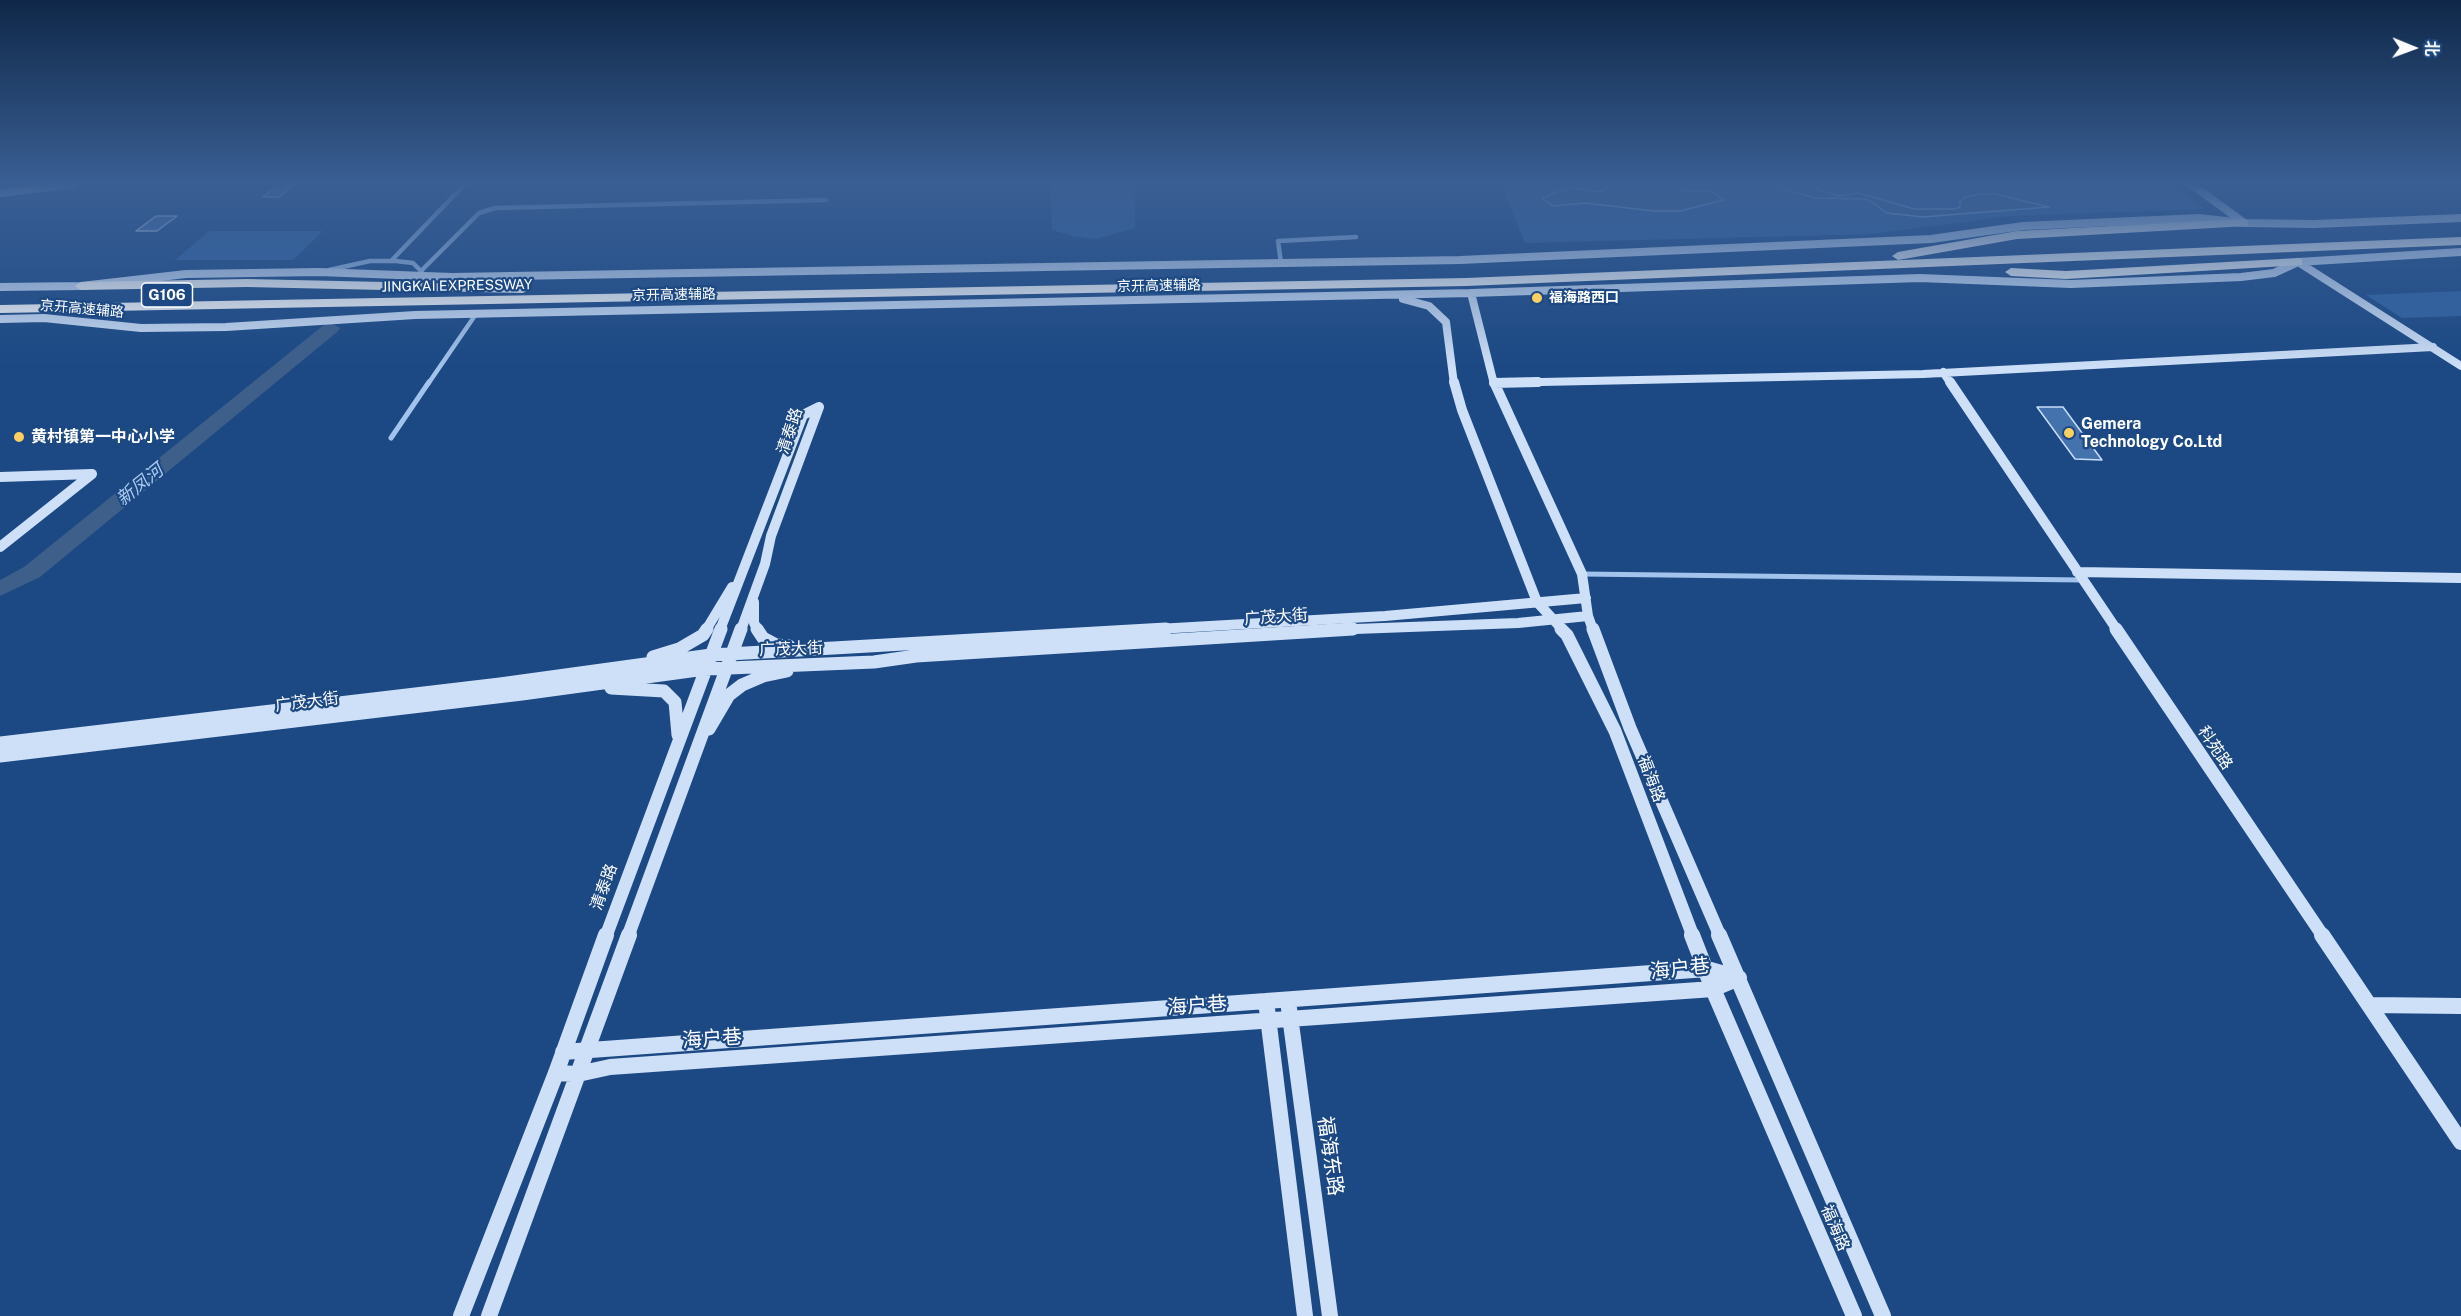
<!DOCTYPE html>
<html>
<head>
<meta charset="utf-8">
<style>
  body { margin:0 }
  #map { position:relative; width:2461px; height:1316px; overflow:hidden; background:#1c4984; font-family:"Public Sans","Noto Sans SC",sans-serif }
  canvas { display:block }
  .north { position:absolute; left:2383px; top:18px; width:60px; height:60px; -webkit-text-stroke:4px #1c4984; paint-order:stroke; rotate:91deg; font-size:16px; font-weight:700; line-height:24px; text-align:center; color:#fff }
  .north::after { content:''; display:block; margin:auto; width:21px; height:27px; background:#fff; clip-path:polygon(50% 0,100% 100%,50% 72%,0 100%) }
</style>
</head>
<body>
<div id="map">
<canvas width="2461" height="1316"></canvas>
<div class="north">北</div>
</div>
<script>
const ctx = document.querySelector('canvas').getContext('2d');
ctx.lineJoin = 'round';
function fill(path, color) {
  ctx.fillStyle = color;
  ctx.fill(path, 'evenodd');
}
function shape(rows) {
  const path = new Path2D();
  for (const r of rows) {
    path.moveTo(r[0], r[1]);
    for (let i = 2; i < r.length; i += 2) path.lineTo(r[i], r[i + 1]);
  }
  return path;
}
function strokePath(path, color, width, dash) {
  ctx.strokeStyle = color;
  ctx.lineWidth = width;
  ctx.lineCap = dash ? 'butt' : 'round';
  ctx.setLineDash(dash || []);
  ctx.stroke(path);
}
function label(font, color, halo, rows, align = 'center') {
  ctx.font = font + ' "Public Sans","Noto Sans SC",sans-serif';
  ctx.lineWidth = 4.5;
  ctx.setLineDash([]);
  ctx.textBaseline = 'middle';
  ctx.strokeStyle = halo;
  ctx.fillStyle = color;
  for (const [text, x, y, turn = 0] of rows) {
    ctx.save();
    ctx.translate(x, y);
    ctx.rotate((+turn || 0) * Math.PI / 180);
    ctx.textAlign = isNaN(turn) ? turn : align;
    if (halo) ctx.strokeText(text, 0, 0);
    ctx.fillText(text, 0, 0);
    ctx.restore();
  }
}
const green = shape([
  [1050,184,1135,184,1135,228,1095,239,1073,236,1052,230],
  [1501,184,2171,184,2205,209,2011,216,1871,234,1525,243],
  [209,231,323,231,293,260,175,260],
  [2461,291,2461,316,2402,318,2366,295]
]);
const water = shape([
  [1615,184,1674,184,1677,189,1687,191,1711,191,1724,200,1680,211,1654,211,1585,203,1553,206,1542,198,1570,187,1599,192,1615,184],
  [1763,184,1800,184,1839,196,1858,193,1914,209,1954,209,1960,207,1960,202,1965,197,1980,194,1995,194,2049,207,1923,217,1887,213,1867,199,1816,198,1763,184]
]);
const river = shape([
  [331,323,340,328,337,332,40,577,0,596,0,580,24,567,325,324,331,323]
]);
const building = shape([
  [279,184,295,184,279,197,263,197,279,184],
  [156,216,177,216,157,231,136,231,156,216],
  [2037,407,2063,407,2102,460,2075,459,2037,407]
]);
const streetFar1 = shape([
  [391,261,465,184],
  [1281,263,1278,241,1356,237],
  [329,270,370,261,396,261,413,263,422,272],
  [421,271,479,213,495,208,826,200],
  [428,384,476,314]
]);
const street = shape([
  [391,438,429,382],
  [1582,574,2083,580]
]);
const secondaryFar3 = shape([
  [2191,184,2243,222],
  [0,193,73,184],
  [2298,262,2461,366],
  [0,287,81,286,186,274,319,272,452,277,1460,260,1931,239,2023,226,2199,218,2244,223,2314,224,2461,218],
  [1471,293,1494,384],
  [1403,299,1429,306,1446,322,1454,384],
  [0,319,44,318,141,328,226,327,415,315,1471,293,1920,278,2071,284,2241,277,2274,273,2298,262,2461,252],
  [1943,372,1951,384],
  [1494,383,1923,374,2433,347]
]);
const secondaryFar2 = shape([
  [1454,382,1462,410,1537,602,1563,630],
  [1494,382,1582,574,1588,616,1593,630],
  [1950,382,2117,630],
  [1494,383,1538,382],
  [0,477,92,474],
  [0,547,92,474],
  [2077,572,2461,578],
  [754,602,754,623,758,630],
  [706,630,732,587],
  [720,630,803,415,819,407],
  [741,630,765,564,771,536,819,407],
  [1140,630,1385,616,1586,598],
  [1328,630,1518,623,1588,616]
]);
const secondaryFar1 = shape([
  [757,629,763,638,776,645,789,646],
  [1561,629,1567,635,1615,731,1693,936],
  [1593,629,1630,728,1720,936],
  [2116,629,2323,936],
  [653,657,679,649,703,635,707,629],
  [611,688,664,691,675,702,678,735],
  [709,729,729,695,742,685,763,676,787,671],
  [0,743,500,684,711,655,1166,629],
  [0,756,522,694,705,669,874,662,916,656,1353,629],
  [606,936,721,629],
  [628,936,741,629]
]);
const secondary = shape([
  [1692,935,1713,989,1854,1316],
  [1719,935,1883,1316],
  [2322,935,2461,1142],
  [1266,1001,1305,1316],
  [1288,1001,1330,1316],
  [2369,1005,2461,1006],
  [563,1052,1707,969,1739,978],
  [556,1073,578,1074,610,1067,1713,989,1739,978],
  [461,1316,556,1073,606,935],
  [489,1316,629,935]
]);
const highway = shape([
  [2244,219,2248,220,2248,226,2017,239,1898,260,1892,256,1898,252,2017,231,2244,219],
  [2461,237,2461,245,1466,286,0,313,0,305,1466,278,2461,237],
  [2298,258,2302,259,2302,265,2066,279,2011,276,2005,272,2011,268,2066,271,2298,258],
  [247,279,523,285,529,289,523,293,247,287,81,290,75,286,81,282,247,279]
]);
const markers = [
  [1537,298,6,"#fbcf60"],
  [2069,433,6,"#fbcf60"],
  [19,437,6,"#fbcf60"]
];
const farStreetnames = [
  ["JINGKAI EXPRESSWAY",457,286,-1],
  ["京开高速辅路",1159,286,-1],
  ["京开高速辅路",674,295,-1],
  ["京开高速辅路",82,309,5]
];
const farPoinames = [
  ["福海路西口",1549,298]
];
const shields = [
  [167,295,51]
];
const shieldNames = [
  ["G106",167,295]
];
const poiNames = [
  ["Gemera",2081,424],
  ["Technology Co.Ltd",2081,442],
  ["黄村镇第一中心小学",31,437]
];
const streetNames = [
  ["清泰路",790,431,-72],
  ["广茂大街",1276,617,-4],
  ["广茂大街",791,649,-2],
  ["广茂大街",307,702,-7],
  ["科苑路",2215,748,56],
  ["福海路",1651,779,69],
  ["清泰路",604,887,-70],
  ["福海路",1835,1228,67]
];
const waterNames = [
  ["新凤河",140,485,-39]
];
const nearStreetnames = [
  ["海户巷",1680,969,-6],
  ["海户巷",1197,1006,-4],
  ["海户巷",712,1039,-4],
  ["福海东路",1330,1156,82]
];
fill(green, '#2f62a2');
fill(water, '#3e5f8a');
strokePath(water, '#95bded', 1.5);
fill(river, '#3e5f8a');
fill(building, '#4472ad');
strokePath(building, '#c7ddf8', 1.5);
strokePath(streetFar1, '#a2c3eb', 4.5);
strokePath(street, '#a2c3eb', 5);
strokePath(secondaryFar3, '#cee0f8', 8);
strokePath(secondaryFar2, '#cee0f8', 10);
strokePath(secondaryFar1, '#cee0f8', 13);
strokePath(secondary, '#cee0f8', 16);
fill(highway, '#fff');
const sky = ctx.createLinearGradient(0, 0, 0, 368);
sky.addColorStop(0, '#0f2849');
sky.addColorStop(0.5, '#3a5f94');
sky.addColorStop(1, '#3a5f9400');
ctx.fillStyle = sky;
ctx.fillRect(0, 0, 2461, 368);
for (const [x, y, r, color] of markers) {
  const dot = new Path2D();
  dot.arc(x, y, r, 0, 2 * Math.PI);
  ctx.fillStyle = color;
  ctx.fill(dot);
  strokePath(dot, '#1c4984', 2);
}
label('14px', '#fff', '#1c4984', farStreetnames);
label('bold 14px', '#fff', '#1c4984', farPoinames, 'left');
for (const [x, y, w] of shields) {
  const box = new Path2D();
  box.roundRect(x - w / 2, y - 12, w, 24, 4.5);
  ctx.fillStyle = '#1c4984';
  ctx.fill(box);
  strokePath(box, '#fff', 1.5);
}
label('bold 15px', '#fff', null, shieldNames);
label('bold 16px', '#fff', '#1c4984', poiNames, 'left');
label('16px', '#fff', '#1c4984', streetNames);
label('italic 18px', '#aecdf2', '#1c4984', waterNames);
label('20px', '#fff', '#1c4984', nearStreetnames);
</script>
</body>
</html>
